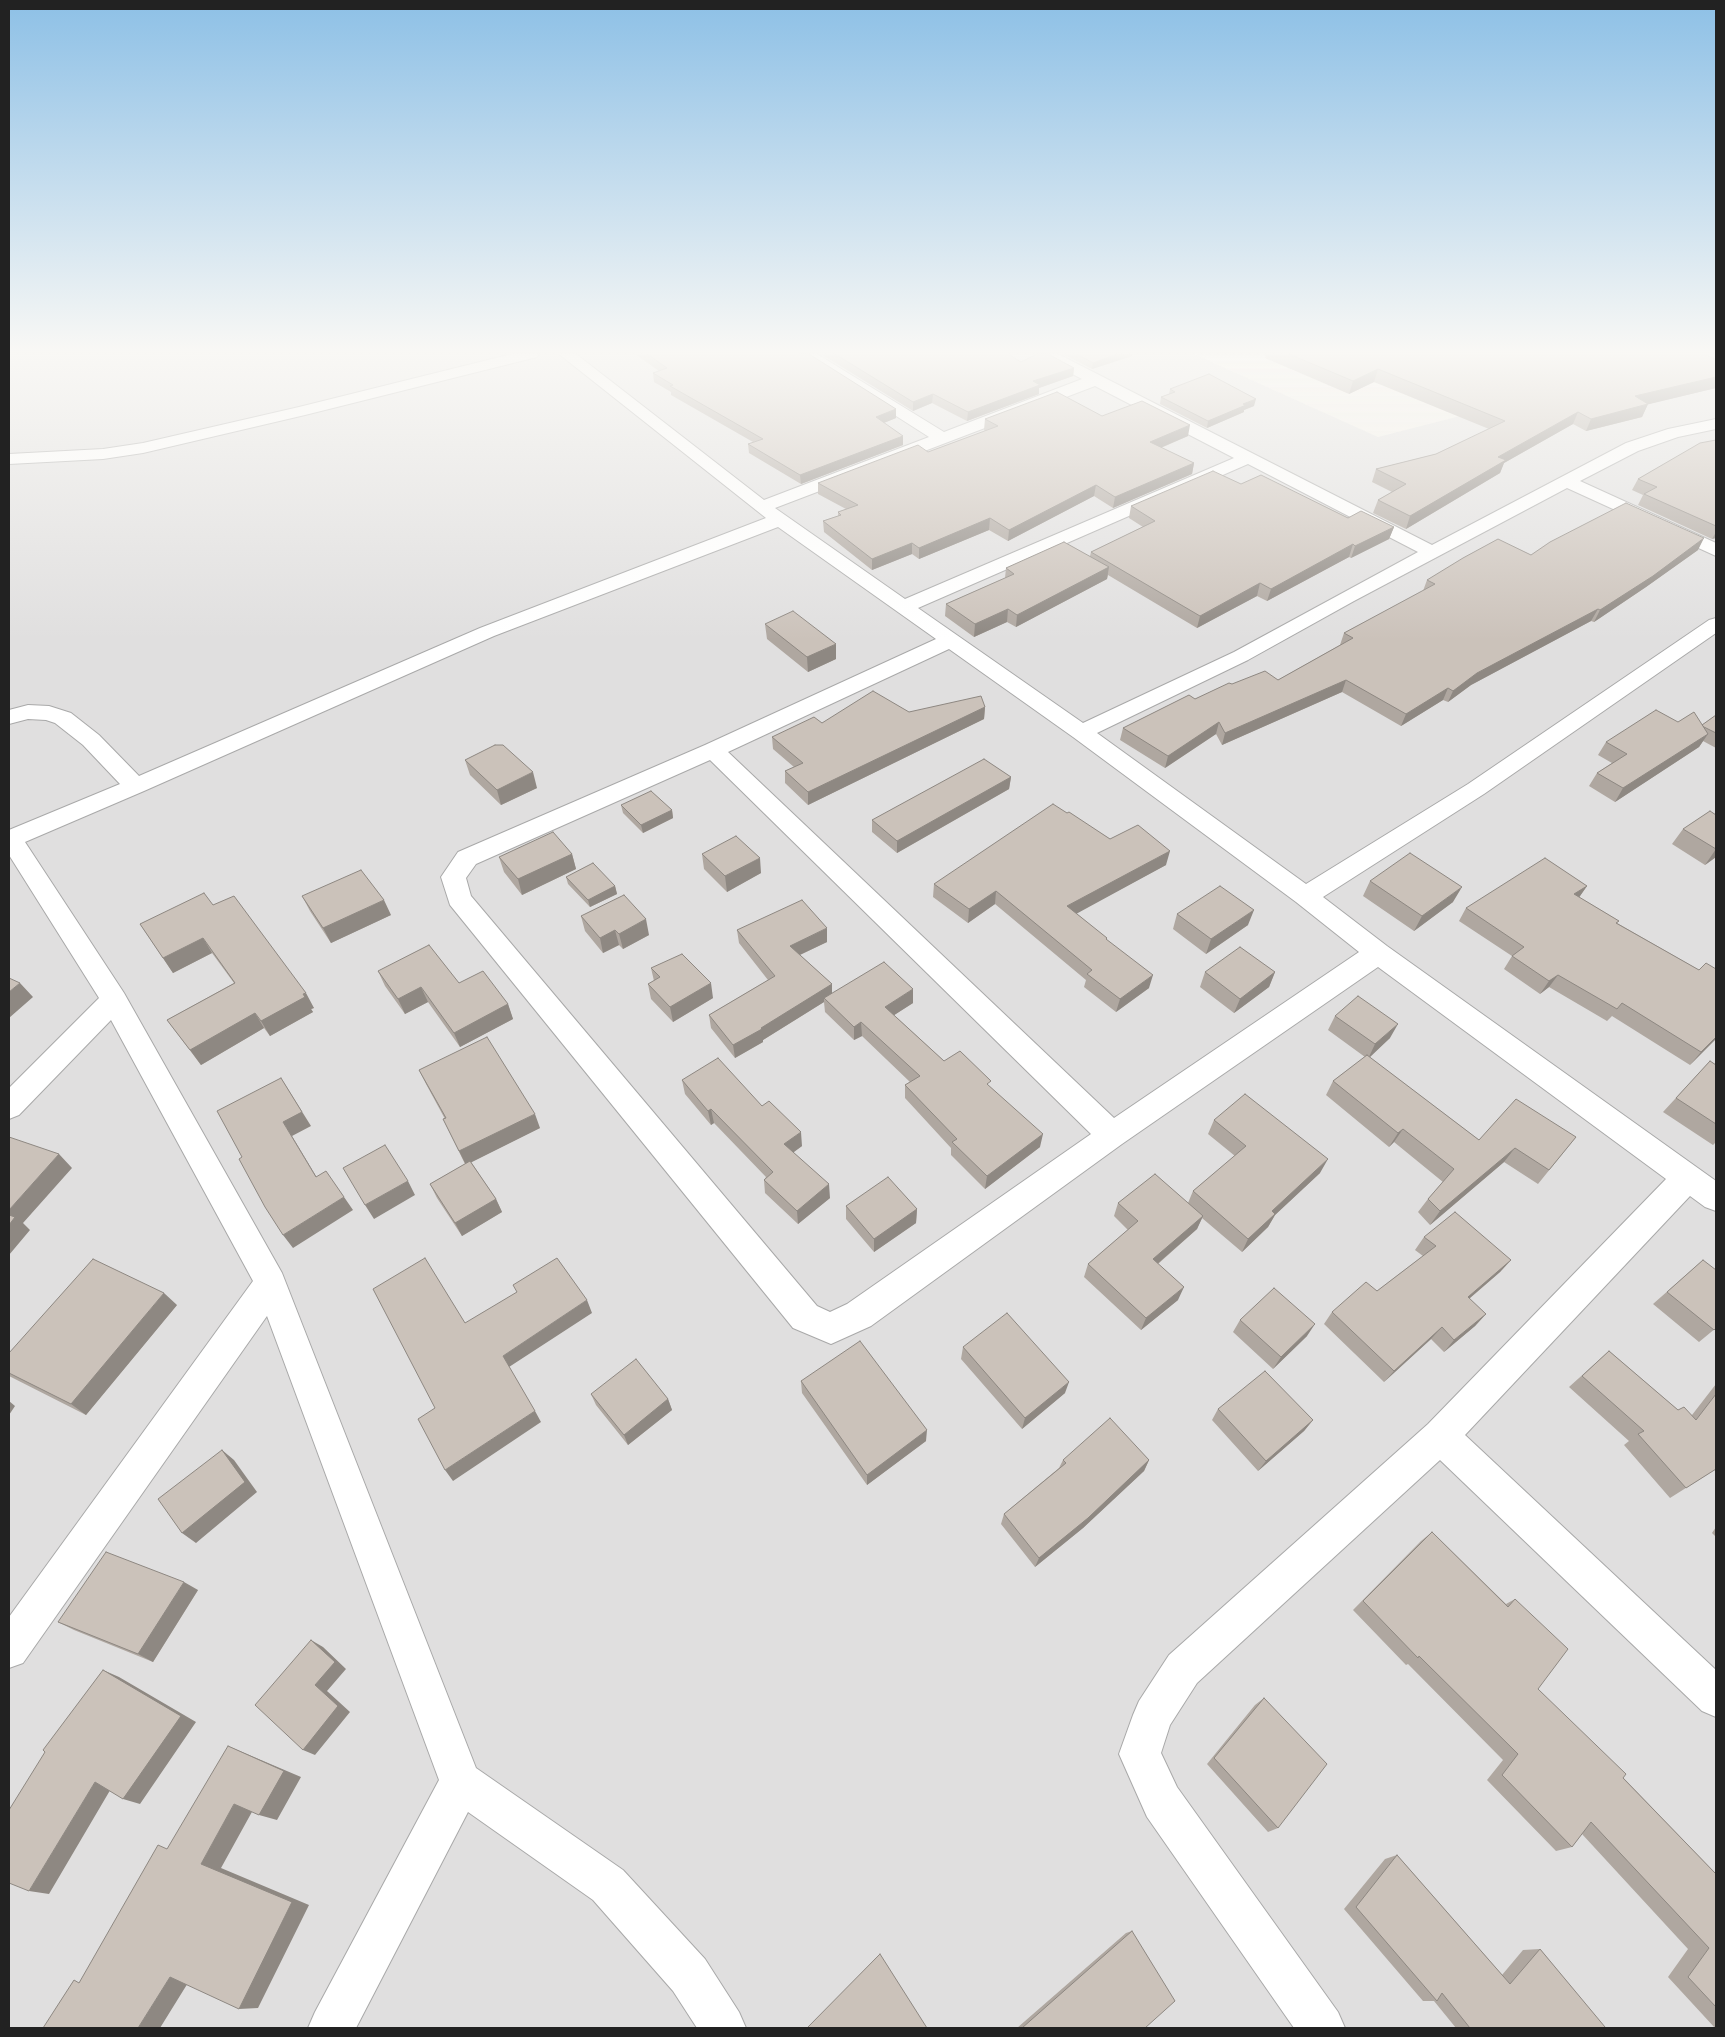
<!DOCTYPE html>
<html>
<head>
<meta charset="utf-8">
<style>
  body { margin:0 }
  #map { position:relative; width:1725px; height:2037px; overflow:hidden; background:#f2efe8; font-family:Karla,sans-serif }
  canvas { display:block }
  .frame { position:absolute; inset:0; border:10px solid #222; pointer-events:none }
</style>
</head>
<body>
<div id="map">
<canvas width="1725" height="2037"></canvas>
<div class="frame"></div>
</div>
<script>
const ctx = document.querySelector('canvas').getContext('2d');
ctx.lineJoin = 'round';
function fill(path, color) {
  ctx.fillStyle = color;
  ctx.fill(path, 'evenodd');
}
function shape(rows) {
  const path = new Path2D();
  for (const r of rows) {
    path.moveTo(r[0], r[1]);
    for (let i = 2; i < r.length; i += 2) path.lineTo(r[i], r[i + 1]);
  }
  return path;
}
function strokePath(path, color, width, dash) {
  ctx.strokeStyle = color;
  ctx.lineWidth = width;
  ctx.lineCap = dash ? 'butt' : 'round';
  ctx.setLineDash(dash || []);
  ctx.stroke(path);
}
const residential = shape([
  [9,354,1194,354,1378,437,1702,354,1716,354,1716,2028,9,2028]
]);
const minor = shape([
  [512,354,539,354,537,357,305,415,143,453,103,459,9,464,9,454,103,449,143,443,299,407,512,354],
  [559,354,576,354,764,500,929,437,799,354,817,354,944,432,1082,379,1040,357,1038,354,1058,354,1432,545,1626,443,1668,429,1716,419,1716,429,1678,437,1638,451,1580,481,1716,543,1716,556,1567,488,1354,601,1248,660,1097,733,1306,884,1468,784,1709,620,1716,618,1716,633,1484,794,1323,897,1387,946,1716,1181,1716,1211,1705,1207,1690,1196,1465,1435,1716,1670,1716,1717,1702,1711,1440,1460,1197,1683,1170,1725,1161,1753,1177,1787,1338,2012,1345,2028,1294,2028,1147,1817,1119,1754,1133,1715,1139,1701,1169,1655,1428,1424,1666,1179,1378,967,1122,1144,871,1326,831,1344,793,1328,450,905,441,877,458,852,705,745,936,639,778,527,494,636,144,791,25,842,124,993,282,1273,476,1768,623,1870,705,1959,739,2012,746,2028,697,2028,673,1991,593,1900,468,1812,356,2028,308,2028,315,2012,439,1780,267,1316,23,1663,9,1668,9,1617,253,1281,111,1020,19,1115,9,1119,9,1088,99,998,9,855,9,830,120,784,83,745,55,723,46,720,28,719,9,724,9,710,28,705,49,706,71,713,99,735,139,776,480,628,766,518,559,354],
  [1095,386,1234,458,905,599,775,508,1095,386],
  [1248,464,1418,552,1234,652,1083,723,918,608,1248,464],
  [949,649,1073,737,1296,902,1359,952,1114,1118,728,752,949,649],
  [710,760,1091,1134,847,1304,830,1312,817,1306,471,896,466,878,476,864,710,760]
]);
const wall = shape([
  [635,354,809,354,896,418,884,423,903,445,801,484,749,453,748,444,753,442,671,395,671,392,654,382,653,373,659,371],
  [821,354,1008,354,1021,362,1074,368,1073,376,1039,388,1039,394,967,421,932,403,913,411],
  [1063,354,1132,354,1132,356,1092,369],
  [1262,354,1705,354,1716,388,1648,404,1642,417,1586,431,1573,424,1504,463,1500,473,1406,529,1373,513,1378,500,1392,492,1372,482,1376,469,1436,454,1489,429,1374,382,1349,394,1265,358,1266,356],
  [1170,389,1254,406,1244,410,1244,412,1207,428,1160,404,1161,397,1169,394],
  [1102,416,1188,436,1161,448,1194,463,1192,474,1113,508,1094,496,1008,541,989,530,919,559,912,554,872,570,824,532,823,521,838,516,838,512,846,509,818,494,818,483,928,452,985,431,984,430,985,419],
  [1716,440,1716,538,1712,539,1638,505,1643,495,1632,490,1638,479],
  [1241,484,1348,518,1394,527,1389,539,1351,558,1349,557,1267,601,1257,596,1197,628,1108,575,1107,579,1016,627,1007,622,974,637,945,616,946,604,1005,578,1006,568,1090,556,1091,552,1143,527,1129,518,1131,506],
  [1698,550,1646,587,1594,622,1591,621,1471,685,1448,702,1443,700,1401,726,1342,692,1222,745,1216,734,1165,768,1120,740,1123,728,1232,684,1278,680,1340,645,1344,633,1423,591,1427,580,1531,555],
  [765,624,836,659,808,672,767,639],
  [985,707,984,719,808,805,785,783,785,771,794,767,773,749,772,737,822,723,909,712],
  [1716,715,1716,748,1703,741,1699,747,1615,802,1589,786,1597,773,1612,763,1598,755,1606,742,1678,722,1702,725],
  [465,760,537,788,501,805,470,775],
  [1011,777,1009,789,897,853,872,832,872,820],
  [621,805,672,810,673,818,643,833,623,813],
  [1067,813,1110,839,1166,865,1076,913,1107,940,1149,988,1116,1012,1084,987,1086,980,995,904,968,923,933,897,934,884],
  [1716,815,1716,857,1705,865,1672,844,1683,829],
  [572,854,576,869,522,895,504,872,499,857],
  [702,854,761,873,727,892,704,869],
  [566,877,615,886,617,894,590,907,568,884],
  [1370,881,1453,902,1414,931,1363,896],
  [1587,886,1579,897,1619,921,1617,923,1699,970,1716,969,1716,1038,1690,1065,1612,1016,1607,1021,1549,987,1540,994,1504,969,1512,956,1459,921,1466,908],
  [302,896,391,915,331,943,310,911],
  [213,905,314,1008,311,1009,313,1012,270,1036,264,1028,201,1065,167,1020,234,983,212,953,173,973,140,924],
  [1177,914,1248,925,1206,954,1173,929],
  [581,916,649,935,623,949,619,945,603,953,585,931],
  [737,930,827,942,800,955,832,984,832,993,913,1003,894,1015,944,1061,990,1087,1040,1147,985,1189,951,1155,951,1148,905,1098,905,1085,910,1082,862,1036,854,1040,825,1012,824,1002,763,1040,763,1042,735,1058,711,1028,709,1015,768,980,739,943],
  [651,968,713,998,673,1022,651,999,648,984,654,981],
  [378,971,459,983,508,1004,513,1019,460,1047,428,1002,405,1014,385,986],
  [1205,972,1275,972,1269,987,1234,1013,1200,987],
  [1335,1016,1390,1038,1369,1057,1479,1140,1576,1137,1538,1184,1504,1162,1430,1225,1418,1212,1428,1199,1443,1182,1394,1142,1389,1147,1326,1095,1333,1081,1365,1057,1328,1030],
  [1710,1061,1716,1065,1716,1142,1713,1145,1663,1112],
  [419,1070,540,1128,471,1162,496,1199,502,1212,462,1236,437,1198,430,1184,465,1164,443,1119,445,1119,426,1084],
  [682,1080,762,1106,802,1146,793,1152,830,1198,798,1224,765,1193,764,1180,766,1177,714,1123,711,1125,685,1094],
  [1214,1120,1320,1173,1275,1215,1268,1227,1242,1252,1202,1218,1197,1229,1158,1264,1178,1300,1141,1330,1084,1277,1088,1264,1128,1230,1114,1216,1118,1203,1188,1203,1193,1191,1235,1156,1208,1134],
  [846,1206,917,1209,916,1223,874,1252,846,1219],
  [1424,1237,1511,1260,1500,1272,1469,1299,1486,1314,1475,1326,1444,1352,1431,1339,1384,1382,1324,1324,1332,1312,1377,1291,1423,1256,1415,1250],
  [1703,1260,1716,1328,1699,1342,1653,1304],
  [177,1305,86,1415,9,1376,9,1353],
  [1240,1320,1307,1336,1273,1369,1233,1332],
  [963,1347,1065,1393,1022,1429,961,1359],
  [1609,1351,1678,1410,1692,1415,1716,1384,1716,1469,1670,1498,1624,1445,1629,1441,1569,1387],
  [801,1381,926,1441,867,1485,802,1393],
  [591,1394,668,1399,672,1410,628,1445,596,1405],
  [1218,1409,1313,1420,1304,1431,1258,1471,1212,1420],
  [1063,1460,1149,1460,1144,1471,1083,1528,1035,1567,1001,1524,1004,1514,1059,1468],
  [1716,1527,1716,1537,1712,1533],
  [1432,1532,1506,1604,1515,1599,1538,1689,1716,1874,1716,2028,1715,2028,1668,1977,1688,1949,1582,1834,1572,1847,1556,1851,1487,1780,1503,1760,1408,1664,1406,1665,1353,1610,1421,1541],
  [198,1590,153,1662,74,1630,58,1622],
  [1264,1698,1278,1828,1268,1832,1207,1764,1255,1705],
  [1397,1855,1502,1975,1523,1950,1540,1949,1604,2028,1456,2028,1434,2001,1423,2001,1344,1909,1385,1859],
  [1132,1931,1145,2028,1017,2028,1126,1933]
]);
const shadedWall = shape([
  [1117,354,1132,354,1132,356,1092,369,1093,363],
  [1074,368,1073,376,1039,388,1039,394,967,421,968,412,1033,381],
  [1378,369,1374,382,1349,394,1353,381],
  [1716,377,1716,388,1629,409,1635,396],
  [933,394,932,403,913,411,913,402],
  [1256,399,1254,406,1244,410,1244,412,1207,428,1208,421,1243,404],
  [1648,404,1642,417,1586,431,1591,419],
  [896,409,896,418,876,426,876,417],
  [1578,412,1573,424,1504,463,1500,473,1406,529,1410,516,1498,457],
  [1190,425,1188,436,1148,453,1150,442],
  [903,436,903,445,801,484,800,475],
  [1194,463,1192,474,1113,508,1115,497],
  [1096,485,1094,496,1008,541,1009,530],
  [990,518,989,530,919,559,919,548],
  [1394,527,1389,539,1351,558,1355,546],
  [1716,532,1716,538,1712,539],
  [1704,538,1698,550,1646,587,1594,622,1600,610],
  [912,543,912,554,872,570,872,559],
  [1353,544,1349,557,1267,601,1271,589],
  [1109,567,1107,579,1016,627,1017,615],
  [1260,583,1257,596,1197,628,1200,616],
  [1008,609,1007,622,974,637,975,624],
  [1598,609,1591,621,1471,685,1448,702,1453,691,1477,673],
  [836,644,836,659,808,672,807,657],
  [1346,680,1342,692,1222,745,1225,733],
  [1448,688,1443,700,1401,726,1406,714],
  [985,707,984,719,808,805,808,792],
  [1219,722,1216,734,1165,768,1168,756],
  [1708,734,1699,747,1615,802,1623,788],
  [533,772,537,788,501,805,497,790],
  [1011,777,1009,789,897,853,897,841],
  [672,810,673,818,643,833,641,825],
  [1716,849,1716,857,1705,865],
  [1170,851,1166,865,1065,920,1067,906],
  [572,854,576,869,522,895,518,879],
  [760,858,761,873,727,892,725,876],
  [615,886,617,894,590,907,588,900],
  [1587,886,1578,899,1574,894],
  [1462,887,1453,902,1414,931,1422,916],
  [996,891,995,904,968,923,969,909],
  [384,900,391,915,331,943,323,928],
  [1254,910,1248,925,1206,954,1211,939],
  [646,919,649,935,623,949,619,934],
  [827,928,827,942,791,959,790,946],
  [615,930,619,945,603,953,600,938],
  [203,938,212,953,173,973,163,958],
  [1275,972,1269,987,1234,1013,1240,999],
  [1153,975,1149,988,1116,1012,1120,999],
  [1558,975,1549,987,1540,994,1549,981],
  [20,983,33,997,9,1018,9,992],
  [711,983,713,998,673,1022,670,1007],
  [832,984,832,998,824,998,824,1002,763,1040,763,1042,735,1058,733,1045],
  [421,987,428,1002,405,1014,398,999],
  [913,989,913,1003,885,1021,885,1007],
  [306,993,314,1008,311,1009,313,1012,270,1036,261,1021],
  [508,1004,513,1019,460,1047,454,1033],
  [255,1013,264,1028,201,1065,190,1050],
  [861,1022,862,1036,854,1040,854,1027],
  [1398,1024,1390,1038,1368,1059,1375,1044],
  [1716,1037,1715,1040,1690,1065,1701,1052],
  [281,1078,311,1126,292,1136,325,1191,316,1177,283,1122],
  [711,1109,714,1123,711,1125,708,1111],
  [535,1114,540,1128,466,1165,459,1151],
  [1403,1129,1394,1142,1389,1147,1398,1133],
  [801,1132,802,1146,786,1158,784,1144],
  [1043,1134,1040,1147,985,1189,987,1176],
  [1515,1148,1504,1162,1430,1225,1440,1211],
  [59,1154,72,1168,23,1223,30,1230,9,1255,9,1210],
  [1328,1159,1320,1173,1275,1215,1268,1227,1242,1252,1248,1239,1272,1211],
  [408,1181,415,1195,374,1219,365,1205],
  [829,1184,830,1198,798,1224,797,1211],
  [344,1197,353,1210,293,1248,283,1235],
  [496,1199,502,1212,462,1236,455,1223],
  [917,1209,916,1223,874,1252,874,1239],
  [1203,1216,1197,1229,1148,1272,1153,1259],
  [1511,1260,1500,1272,1457,1309,1468,1297],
  [1184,1287,1178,1300,1141,1330,1146,1318],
  [164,1293,177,1305,86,1415,71,1404],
  [587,1300,592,1313,509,1367,503,1356],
  [1486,1314,1475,1326,1444,1352,1454,1340],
  [1315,1324,1307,1336,1273,1369,1281,1357],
  [1442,1327,1431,1339,1384,1382,1394,1371],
  [1069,1382,1065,1393,1022,1429,1025,1418],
  [668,1399,672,1410,628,1445,624,1435],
  [9,1401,15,1406,9,1415],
  [535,1411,541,1422,453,1481,445,1470],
  [1313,1420,1304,1431,1258,1471,1266,1461],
  [927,1430,926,1441,867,1485,867,1475],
  [222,1450,234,1460,257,1492,196,1543,182,1533],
  [1149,1460,1144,1471,1083,1528,1035,1567,1039,1558],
  [184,1582,198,1590,153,1662,138,1654],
  [311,1640,323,1647,346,1669,327,1691,350,1712,315,1755,303,1750,315,1685],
  [103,1670,119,1677,196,1722,140,1804,123,1799],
  [228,1746,301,1777,277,1820,259,1815],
  [95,1782,112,1787,49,1894,29,1891],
  [234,1804,253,1810,221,1868,309,1905,258,2008,239,2009,201,1864],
  [170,1977,191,1978,160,2028,138,2028]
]);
const building = shape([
  [647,354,809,354,896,409,876,417,903,436,800,475,748,444,763,439,670,386,673,385,653,373,667,368,647,354],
  [835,354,1008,354,1021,362,1037,354,1048,354,1074,368,1033,381,1040,385,968,412,933,394,913,402,835,354],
  [1077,354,1117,354,1093,363,1077,354],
  [1289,354,1705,354,1716,360,1716,377,1635,396,1648,404,1591,419,1578,412,1498,457,1506,460,1410,516,1378,500,1406,484,1376,469,1436,454,1505,421,1378,369,1353,381,1289,354],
  [1209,374,1256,399,1243,404,1246,405,1208,421,1161,397,1175,392,1170,389,1209,374],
  [1057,392,1102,416,1142,401,1190,425,1150,442,1194,463,1115,497,1096,485,1009,530,990,518,919,548,912,543,872,559,823,521,841,515,838,512,858,505,818,483,918,445,928,452,998,426,985,419,1057,392],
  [1716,440,1716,526,1644,494,1657,487,1638,479,1700,443,1716,440],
  [1213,471,1241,484,1261,475,1348,518,1361,511,1394,527,1355,546,1353,544,1271,589,1260,583,1200,616,1091,552,1155,521,1131,506,1213,471],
  [1626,503,1704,538,1653,576,1600,610,1598,609,1477,673,1453,691,1448,688,1406,714,1346,680,1225,733,1219,722,1168,756,1123,728,1189,695,1195,699,1229,683,1232,684,1265,671,1278,680,1353,638,1344,633,1435,584,1427,580,1463,558,1498,539,1531,555,1550,542,1626,503],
  [1064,542,1109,567,1017,615,1008,609,975,624,946,604,1014,574,1006,568,1064,542],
  [793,611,836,644,807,657,765,624,793,611],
  [873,691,909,712,981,696,985,707,808,792,785,771,803,763,772,737,814,717,822,723,873,691],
  [1656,710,1678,722,1694,712,1708,734,1623,788,1597,773,1627,754,1606,742,1656,710],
  [1716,715,1716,733,1704,727,1702,725,1716,715],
  [495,745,503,745,533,772,497,790,465,760,495,745],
  [984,759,1011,777,897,841,872,820,984,759],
  [651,791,672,810,641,825,621,805,651,791],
  [1053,804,1067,813,1069,812,1110,839,1138,825,1170,851,1067,906,1107,938,1106,939,1153,975,1120,999,1087,974,1092,970,996,891,969,909,934,884,1053,804],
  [1710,811,1716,815,1716,849,1683,829,1710,811],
  [553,832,572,854,518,879,499,857,553,832],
  [736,836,760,858,725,876,702,854,736,836],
  [1410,853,1462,887,1422,916,1370,881,1410,853],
  [1545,858,1587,886,1574,894,1619,921,1616,923,1699,970,1706,963,1716,969,1716,1037,1701,1052,1622,1003,1617,1009,1558,975,1549,981,1512,956,1524,947,1466,908,1545,858],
  [593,863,615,886,588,900,566,877,593,863],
  [361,870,384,900,323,928,302,896,361,870],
  [1220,886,1254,910,1211,939,1177,914,1220,886],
  [204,893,213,905,234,896,306,993,303,994,305,997,261,1021,255,1013,190,1050,167,1020,235,983,203,938,163,958,140,924,204,893],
  [624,895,646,919,619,934,615,930,600,938,581,916,624,895],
  [802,900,827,928,790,946,832,984,761,1028,762,1029,733,1045,709,1015,775,976,737,930,802,900],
  [429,945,459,983,483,971,508,1004,454,1033,421,987,398,999,378,971,429,945],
  [1240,947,1275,972,1240,999,1205,972,1240,947],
  [682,954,711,983,670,1007,648,984,660,977,651,968,682,954],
  [884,962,913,989,885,1007,944,1061,960,1051,991,1081,987,1084,1043,1134,987,1176,952,1142,957,1139,905,1085,920,1076,861,1022,854,1027,824,998,884,962],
  [9,978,20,983,9,992,9,978],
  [1358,996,1398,1024,1375,1044,1335,1016,1358,996],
  [487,1037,535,1114,459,1151,443,1119,446,1118,419,1070,487,1037],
  [1367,1055,1479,1140,1516,1099,1576,1137,1549,1170,1515,1148,1440,1211,1428,1199,1454,1169,1403,1129,1398,1133,1333,1081,1367,1055],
  [718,1058,762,1106,769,1101,801,1132,784,1144,829,1184,797,1211,764,1180,773,1172,711,1109,708,1111,682,1080,718,1058],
  [1710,1061,1716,1065,1716,1124,1676,1098,1710,1061],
  [281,1078,302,1112,283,1122,316,1177,326,1171,344,1197,283,1235,265,1207,239,1159,242,1157,217,1111,281,1078],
  [1245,1094,1328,1159,1272,1211,1275,1214,1248,1239,1193,1191,1246,1146,1214,1120,1245,1094],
  [9,1137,59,1154,9,1210,9,1137],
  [385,1145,408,1181,365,1205,343,1168,385,1145],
  [470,1161,496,1199,455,1223,430,1184,470,1161],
  [1155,1174,1203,1216,1153,1259,1184,1287,1146,1318,1088,1264,1138,1221,1118,1203,1155,1174],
  [888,1177,917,1209,874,1239,846,1206,888,1177],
  [1455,1212,1511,1260,1468,1297,1486,1314,1454,1340,1442,1327,1394,1371,1332,1312,1366,1282,1377,1291,1436,1246,1424,1237,1455,1212],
  [9,1215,15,1217,9,1225,9,1215],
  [425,1258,465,1323,517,1292,513,1285,557,1258,587,1300,503,1356,535,1411,445,1470,418,1419,435,1408,373,1289,425,1258],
  [93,1259,164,1293,71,1404,9,1373,9,1353,93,1259],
  [1703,1260,1716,1270,1716,1328,1714,1330,1667,1292,1703,1260],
  [1274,1288,1315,1324,1281,1357,1240,1320,1274,1288],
  [1007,1313,1069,1382,1025,1418,963,1347,1007,1313],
  [860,1341,927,1430,867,1475,801,1381,860,1341],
  [1609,1351,1678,1410,1684,1407,1696,1420,1716,1394,1716,1469,1686,1488,1638,1434,1644,1431,1582,1376,1609,1351],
  [636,1359,668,1399,624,1435,591,1394,636,1359],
  [1265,1371,1313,1420,1266,1461,1218,1409,1265,1371],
  [1110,1418,1149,1460,1088,1518,1039,1558,1004,1514,1066,1463,1063,1460,1110,1418],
  [222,1450,245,1482,182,1533,158,1499,222,1450],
  [1432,1532,1508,1607,1515,1599,1568,1649,1538,1689,1626,1774,1623,1778,1716,1874,1716,2007,1688,1977,1709,1948,1591,1822,1572,1847,1502,1775,1518,1754,1419,1656,1418,1658,1363,1601,1432,1532],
  [106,1552,184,1582,138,1654,58,1622,106,1552],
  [311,1640,335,1662,315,1685,338,1706,303,1750,255,1705,311,1640],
  [103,1670,181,1716,123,1799,95,1782,29,1891,9,1883,9,1810,45,1752,43,1750,103,1670],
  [1264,1698,1327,1764,1278,1828,1214,1758,1264,1698],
  [228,1746,284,1771,259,1815,234,1804,201,1864,292,1902,239,2009,170,1977,138,2028,43,2028,74,1980,79,1983,158,1845,167,1849,228,1746],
  [1397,1855,1510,1984,1540,1949,1605,2027,1604,2028,1470,2028,1442,1993,1437,2001,1356,1907,1397,1855],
  [1132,1931,1175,2001,1145,2028,1022,2028,1132,1931],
  [880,1954,927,2028,807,2028,880,1954]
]);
fill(residential, '#e0dfdf');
strokePath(minor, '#a9a9a9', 2);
fill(minor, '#fff');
fill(wall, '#afa7a0');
fill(shadedWall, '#8e8882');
fill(building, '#cbc2ba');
strokePath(building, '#8e8882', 1);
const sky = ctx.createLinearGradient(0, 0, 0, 640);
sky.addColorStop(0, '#8dc0e6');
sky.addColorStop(0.55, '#f9f8f5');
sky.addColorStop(1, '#f9f8f500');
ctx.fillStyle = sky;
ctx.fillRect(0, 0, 1725, 640);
</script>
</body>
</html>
